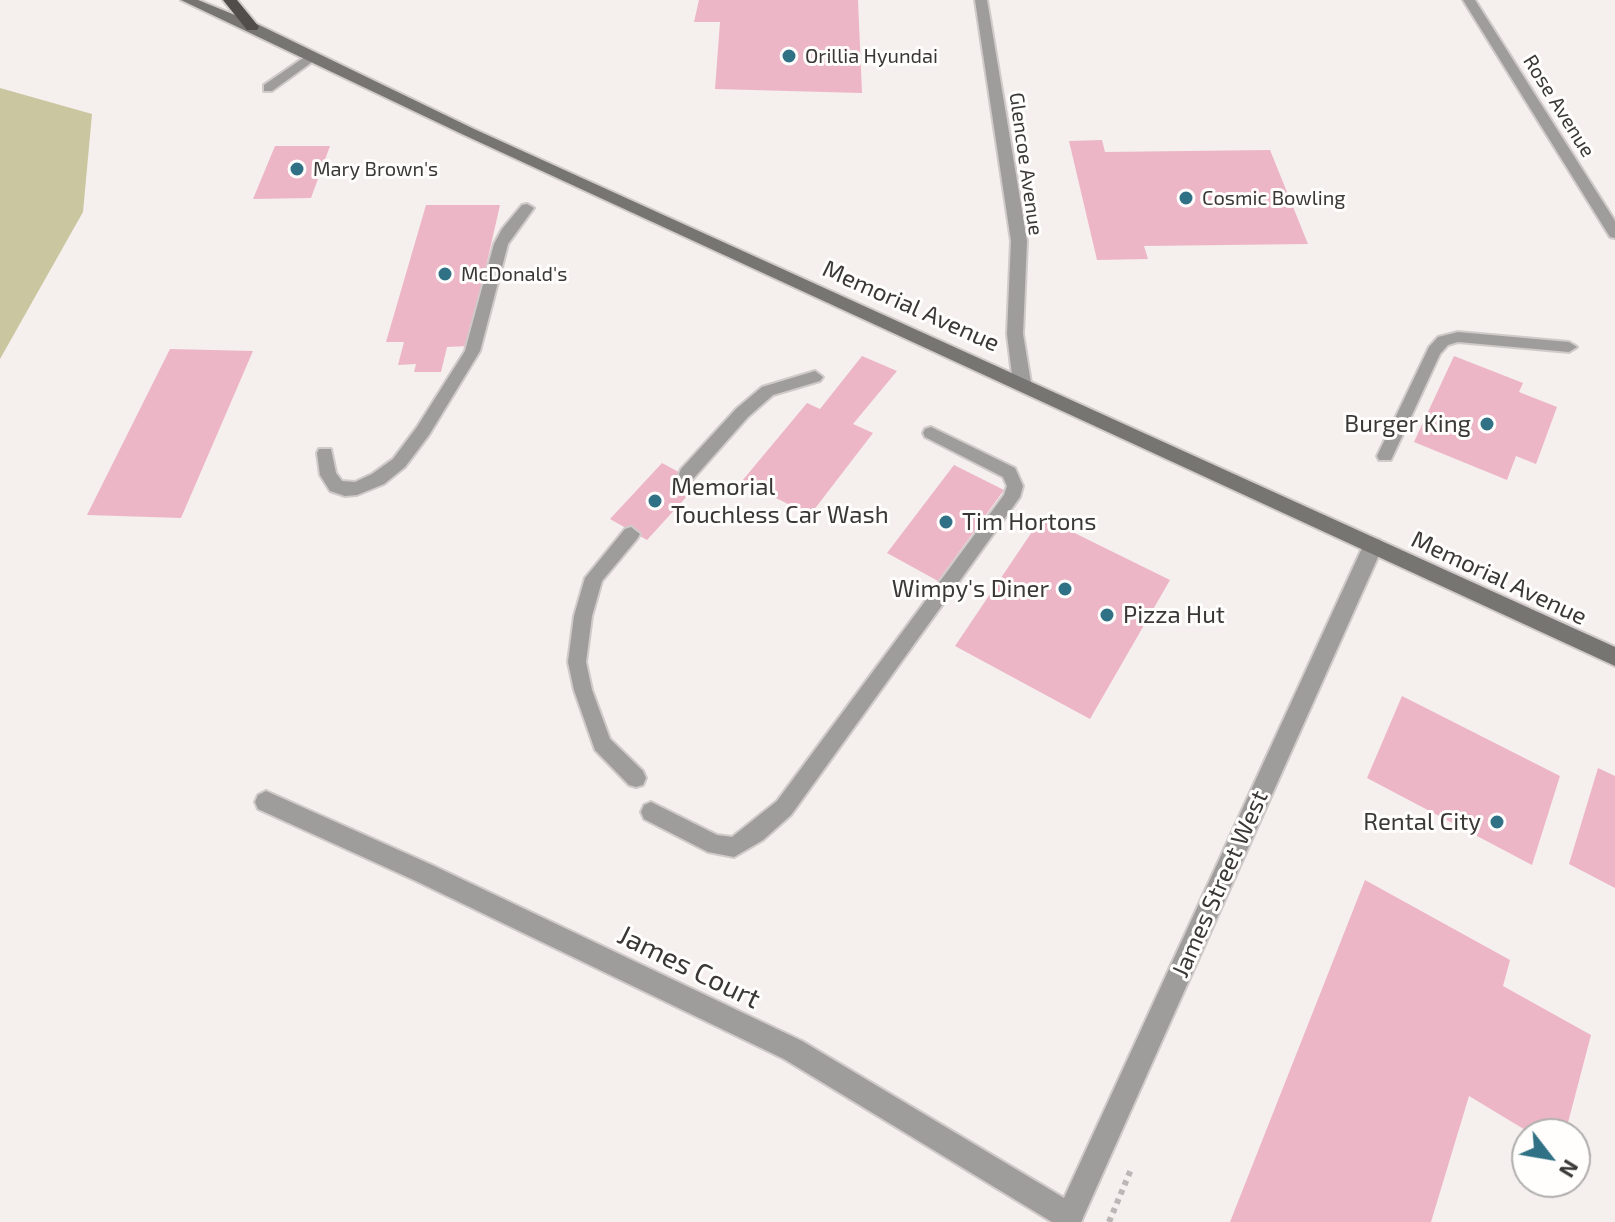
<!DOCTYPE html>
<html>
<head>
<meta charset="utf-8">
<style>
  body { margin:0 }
  #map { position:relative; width:1615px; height:1222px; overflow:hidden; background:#f5efee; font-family:"Exo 2",sans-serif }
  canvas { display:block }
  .north { position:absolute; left:1511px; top:1118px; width:80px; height:80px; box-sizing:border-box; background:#fffefd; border:2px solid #b0afae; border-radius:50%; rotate:121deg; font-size:22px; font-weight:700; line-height:32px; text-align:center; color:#3a3837 }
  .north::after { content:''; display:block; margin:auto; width:28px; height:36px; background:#317185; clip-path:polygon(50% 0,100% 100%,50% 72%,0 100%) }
</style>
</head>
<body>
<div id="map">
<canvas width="1615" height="1222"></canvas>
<div class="north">N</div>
</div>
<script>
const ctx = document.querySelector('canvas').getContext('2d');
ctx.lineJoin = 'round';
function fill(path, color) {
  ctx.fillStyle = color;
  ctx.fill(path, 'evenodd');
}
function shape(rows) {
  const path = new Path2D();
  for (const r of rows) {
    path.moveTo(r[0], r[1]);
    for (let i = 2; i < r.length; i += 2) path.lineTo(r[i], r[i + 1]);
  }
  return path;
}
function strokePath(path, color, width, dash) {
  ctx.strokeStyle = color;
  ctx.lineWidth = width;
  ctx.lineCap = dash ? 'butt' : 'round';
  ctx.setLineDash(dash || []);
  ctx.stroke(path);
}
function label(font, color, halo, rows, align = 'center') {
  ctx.font = font + ' "Exo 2",sans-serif';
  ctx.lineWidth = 6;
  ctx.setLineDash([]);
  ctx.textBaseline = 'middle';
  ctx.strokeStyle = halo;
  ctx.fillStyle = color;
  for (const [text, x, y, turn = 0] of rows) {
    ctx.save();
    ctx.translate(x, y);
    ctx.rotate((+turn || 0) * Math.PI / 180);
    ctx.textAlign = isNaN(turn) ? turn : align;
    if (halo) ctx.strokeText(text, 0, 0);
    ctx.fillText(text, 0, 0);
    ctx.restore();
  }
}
const green = shape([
  [0,88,92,114,83,212,0,359]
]);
const building = shape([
  [699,0,858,0,862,93,715,89,720,22,694,22],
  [1102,140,1105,152,1270,150,1308,244,1144,246,1148,259,1097,260,1069,141],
  [275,146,330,146,311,198,253,199],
  [426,205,500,205,468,346,447,347,441,372,414,372,416,364,398,365,404,342,386,342],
  [170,349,253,351,181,518,87,515],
  [862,356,897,371,853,424,873,433,810,515,742,481,807,403,820,409],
  [1454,356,1523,383,1519,392,1557,407,1536,464,1516,456,1507,480,1414,442],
  [662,463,699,483,647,540,610,519],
  [954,465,1004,490,938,581,887,553],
  [1042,517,1170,580,1090,719,955,646],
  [1402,696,1560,776,1532,865,1367,778],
  [1598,768,1615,776,1615,888,1569,864],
  [1365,880,1510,960,1503,986,1591,1035,1565,1134,1532,1134,1469,1096,1431,1222,1230,1222]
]);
const path = shape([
  [1109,1222,1132,1167]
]);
const service = shape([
  [309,54,319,57,272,91,264,91,264,85,309,54],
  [527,204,534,208,508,244,480,351,429,435,405,467,384,484,357,495,345,496,330,491,320,475,317,453,319,449,331,449,336,473,342,481,355,482,372,474,393,459,417,427,465,351,494,244,502,229,522,205,527,204],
  [1458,332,1569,342,1577,347,1569,352,1458,342,1448,345,1440,354,1391,460,1379,460,1377,456,1429,347,1438,337,1458,332],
  [815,371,823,377,820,381,773,395,748,417,693,479,681,479,679,474,681,469,736,409,762,387,815,371],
  [931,427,1015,468,1023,486,1020,497,791,815,763,840,734,857,708,852,644,819,641,812,644,805,651,802,717,835,732,837,777,801,1004,495,1007,486,1003,477,925,437,923,433,925,429,931,427],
  [631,527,640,534,637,539,602,581,592,616,586,662,592,690,610,739,643,771,646,778,643,785,636,787,629,785,595,750,574,690,568,662,574,616,585,578,625,529,631,527]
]);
const minor = shape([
  [975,0,987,0,1027,241,1023,334,1031,383,1022,389,1013,383,1007,334,1011,241,975,0],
  [1463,0,1475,0,1615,221,1615,238,1610,237,1463,0],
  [266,791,432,865,802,1041,1079,1207,1083,1217,1081,1222,1052,1222,784,1059,416,881,258,809,255,802,258,795,266,791]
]);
const tertiary = shape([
  [1373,538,1380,540,1383,546,1081,1222,1053,1222,1363,546,1366,540,1373,538]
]);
const secondary = shape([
  [181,0,198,0,257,24,474,129,1615,647,1615,666,464,135,181,0]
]);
const trunk = shape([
  [223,0,237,0,259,27,257,30,247,30,223,0]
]);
const markers = [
  [789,56,8,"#317185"],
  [297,169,8,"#317185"],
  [1186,198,8,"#317185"],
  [445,274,8,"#317185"],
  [1487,424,8,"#317185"],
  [655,501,8,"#317185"],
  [946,522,8,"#317185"],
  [1065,589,8,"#317185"],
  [1107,615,8,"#317185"],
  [1497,822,8,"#317185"]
];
const farPoinames = [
  ["Orillia Hyundai",805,56],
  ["Mary Brown's",313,169],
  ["Cosmic Bowling",1202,198],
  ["McDonald's",461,274]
];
const farStreetnames = [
  ["Rose Avenue",1559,106,58],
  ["Glencoe Avenue",1026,164,82]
];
const streetNames = [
  ["Memorial Avenue",911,306,24],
  ["Memorial Avenue",1499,578,25],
  ["James Street West",1220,884,-66]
];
const poiNames = [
  ["Burger King",1471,424],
  ["Memorial",671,487,"left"],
  ["Touchless Car Wash",671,515,"left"],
  ["Tim Hortons",962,522,"left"],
  ["Wimpy's Diner",1049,589],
  ["Pizza Hut",1123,615,"left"],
  ["Rental City",1481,822]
];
const nearStreetnames = [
  ["James Court",689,967,26]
];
fill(green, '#c9c6a0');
fill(building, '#edb6c6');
strokePath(service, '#d0cac9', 4);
strokePath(minor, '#d0cac9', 4);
strokePath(tertiary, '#d0cac9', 4);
strokePath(secondary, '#d0cac9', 4);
strokePath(trunk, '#d0cac9', 4);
strokePath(path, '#bcb7b6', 6, [5, 5]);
fill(service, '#9f9d9b');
fill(minor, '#9f9d9b');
fill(tertiary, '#9f9d9b');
fill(secondary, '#777572');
fill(trunk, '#504d4a');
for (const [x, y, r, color] of markers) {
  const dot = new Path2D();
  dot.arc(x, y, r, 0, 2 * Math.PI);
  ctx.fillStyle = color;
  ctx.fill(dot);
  strokePath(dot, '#fffefd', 3);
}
label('20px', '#3a3837', '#fffefd', farPoinames, 'left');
label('20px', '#3a3837', '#fffefd', farStreetnames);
label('24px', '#3a3837', '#fffefd', streetNames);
label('24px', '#3a3837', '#fffefd', poiNames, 'right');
label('28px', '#3a3837', '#fffefd', nearStreetnames);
</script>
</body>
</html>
